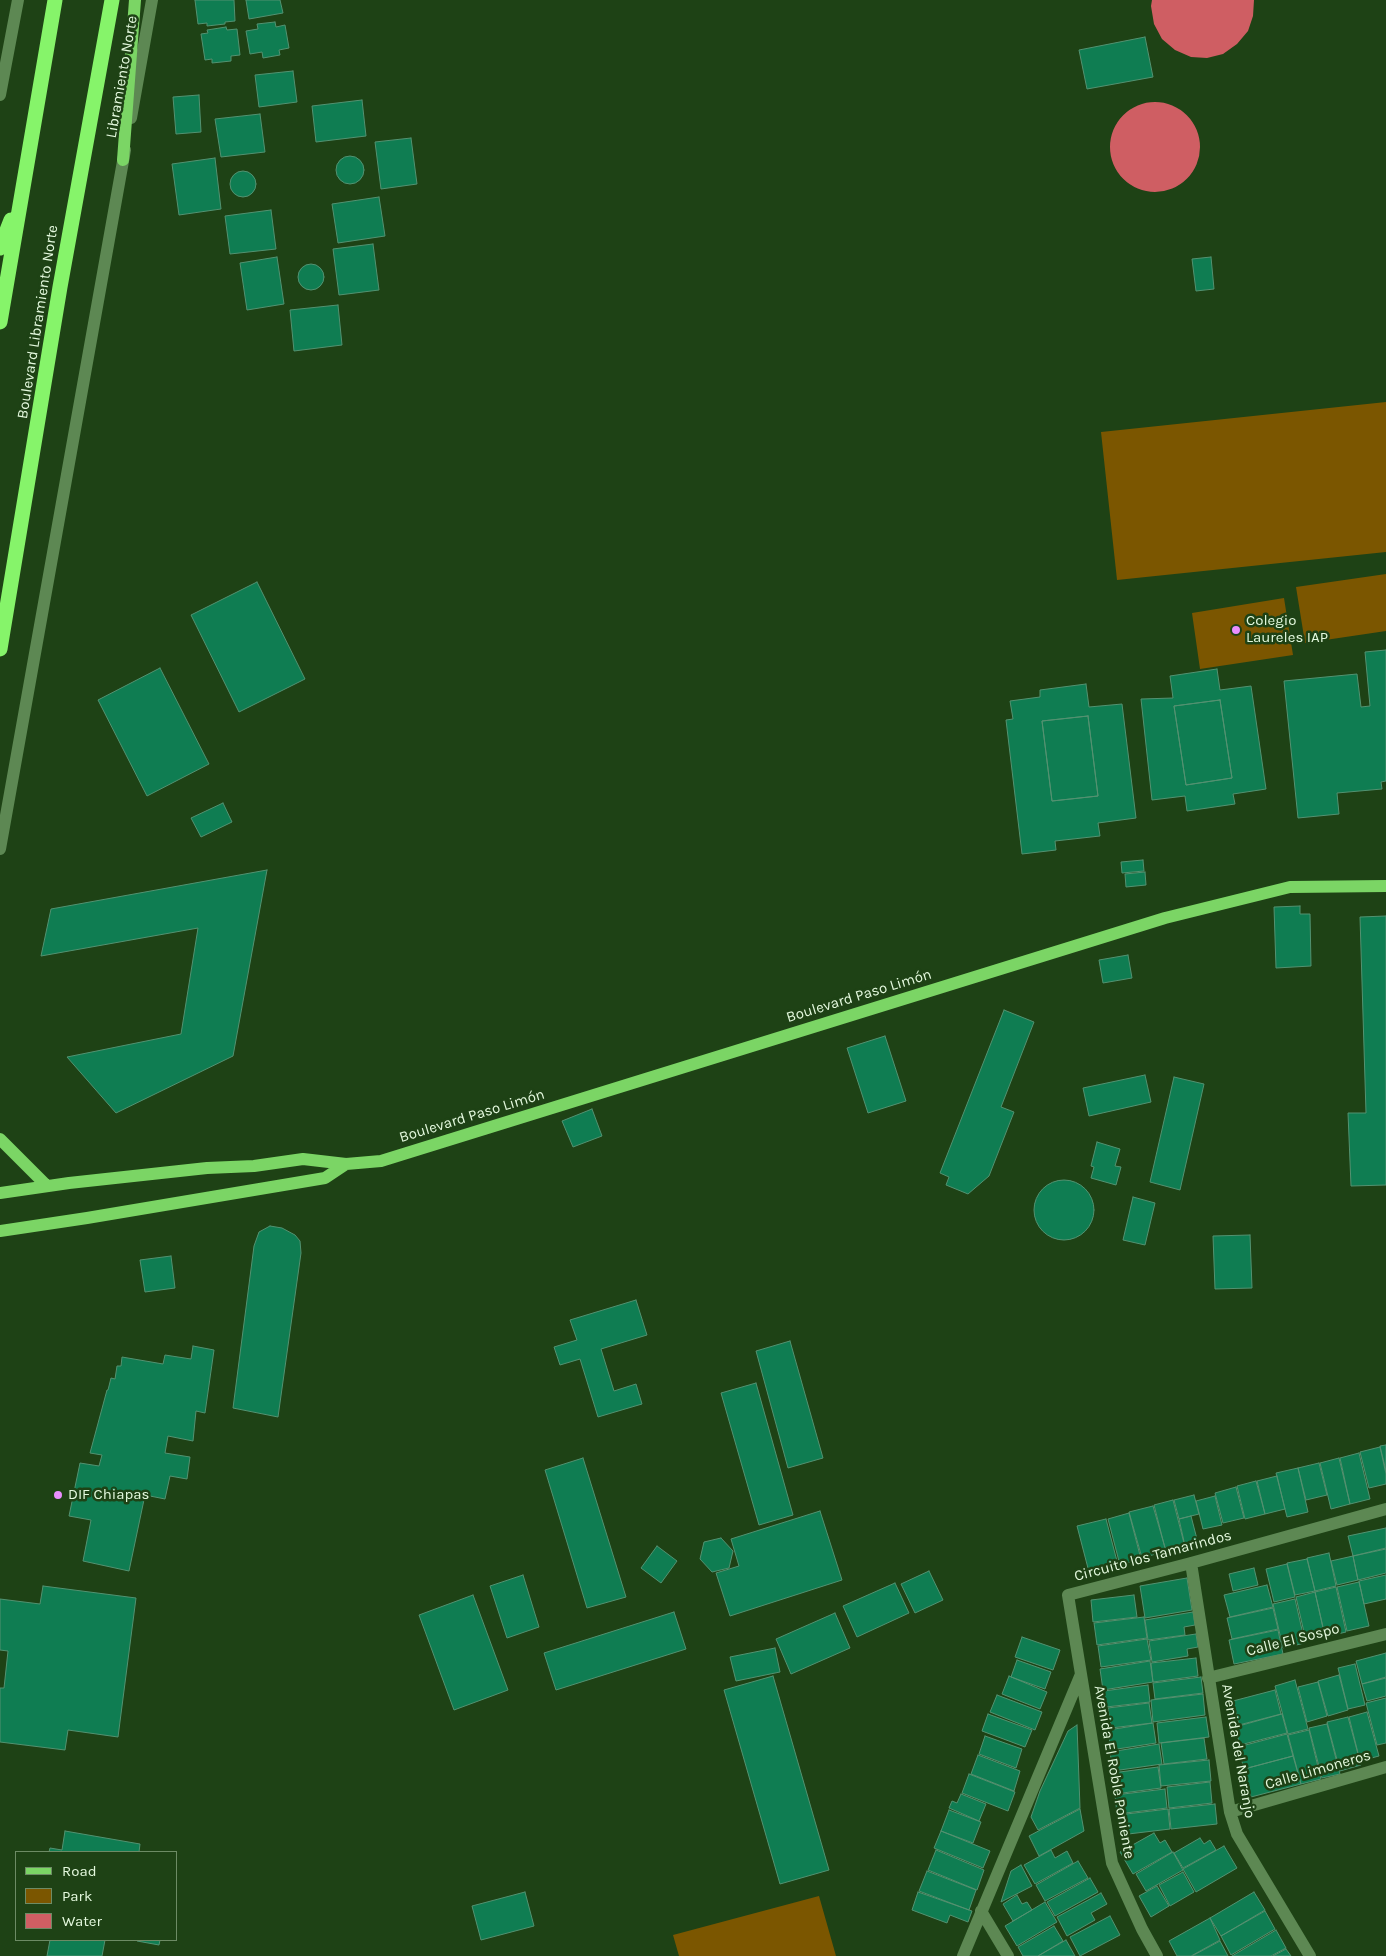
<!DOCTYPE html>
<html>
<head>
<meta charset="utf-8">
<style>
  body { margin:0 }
  #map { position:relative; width:1386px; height:1956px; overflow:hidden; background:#1e4215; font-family:Karla,sans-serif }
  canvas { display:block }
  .legend { position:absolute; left:15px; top:1851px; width:162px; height:90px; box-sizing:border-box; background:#1e4215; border:1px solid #6d8b65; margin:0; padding:6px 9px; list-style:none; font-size:15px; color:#e4f9de }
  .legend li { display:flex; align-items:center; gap:10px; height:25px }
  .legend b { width:25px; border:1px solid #6d8b65 }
</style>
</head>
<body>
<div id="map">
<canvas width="1386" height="1956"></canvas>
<ul class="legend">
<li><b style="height:6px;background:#7bd565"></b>Road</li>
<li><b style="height:14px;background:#7b5600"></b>Park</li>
<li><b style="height:14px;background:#cf5e63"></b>Water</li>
</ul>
</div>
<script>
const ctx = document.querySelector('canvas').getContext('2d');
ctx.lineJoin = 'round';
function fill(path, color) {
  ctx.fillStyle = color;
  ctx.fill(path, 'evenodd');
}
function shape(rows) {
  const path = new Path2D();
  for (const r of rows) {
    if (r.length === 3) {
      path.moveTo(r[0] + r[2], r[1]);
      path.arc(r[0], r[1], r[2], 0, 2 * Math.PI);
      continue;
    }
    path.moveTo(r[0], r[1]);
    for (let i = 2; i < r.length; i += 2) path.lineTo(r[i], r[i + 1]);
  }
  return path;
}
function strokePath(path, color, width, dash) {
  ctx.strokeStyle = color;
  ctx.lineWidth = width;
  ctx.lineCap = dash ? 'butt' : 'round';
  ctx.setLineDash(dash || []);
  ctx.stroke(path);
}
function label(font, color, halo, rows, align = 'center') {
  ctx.font = font + ' Karla,sans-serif';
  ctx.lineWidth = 5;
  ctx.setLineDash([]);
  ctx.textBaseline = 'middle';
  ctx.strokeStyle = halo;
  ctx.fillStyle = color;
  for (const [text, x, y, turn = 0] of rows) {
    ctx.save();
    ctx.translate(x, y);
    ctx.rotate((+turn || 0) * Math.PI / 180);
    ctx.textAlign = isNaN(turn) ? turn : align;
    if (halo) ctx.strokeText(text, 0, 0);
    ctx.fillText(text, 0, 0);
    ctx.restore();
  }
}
const green = shape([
  [1386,402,1386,552,1117,580,1101,432],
  [1386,574,1386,631,1305,643,1296,587],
  [1284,598,1293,655,1200,669,1192,613],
  [819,1896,836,1956,679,1956,673,1935]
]);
const water = shape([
  [1152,0,1254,0,1253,16,1248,31,1237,44,1223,54,1207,58,1191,57,1175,50,1162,39,1154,24,1151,6],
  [1155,147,45]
]);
const building = shape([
  [195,0,234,0,235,21,225,22,225,24,207,26,207,23,198,24,195,0],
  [246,0,280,0,283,13,249,19,246,0],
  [275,22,276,27,285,25,289,48,279,50,280,55,263,58,262,52,250,54,246,31,258,29,257,24,275,22],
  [226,27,227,30,237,29,240,55,231,56,231,61,212,63,212,59,205,60,201,34,208,33,207,30,226,27],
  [1145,37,1153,77,1087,89,1079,50,1145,37],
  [293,71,297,102,259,107,255,75,293,71],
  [199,95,201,132,176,134,173,97,199,95],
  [362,100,366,136,316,142,312,106,362,100],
  [260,114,265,152,221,157,215,119,260,114],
  [411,138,417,184,381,189,375,142,411,138],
  [350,170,14],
  [215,158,221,209,179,215,172,164,215,158],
  [243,184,13],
  [379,197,385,236,338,243,332,204,379,197],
  [271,210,276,249,230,254,225,216,271,210],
  [373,244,379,290,339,295,333,249,373,244],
  [277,257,284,304,247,310,240,263,277,257],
  [1211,257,1214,289,1196,291,1192,259,1211,257],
  [311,277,13],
  [338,305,342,345,294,351,290,310,338,305],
  [257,582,305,679,239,712,191,615,257,582],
  [1386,650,1386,781,1381,782,1382,789,1337,793,1339,814,1298,818,1284,681,1357,674,1361,707,1370,706,1365,652,1386,650],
  [160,668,209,764,147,796,98,700,160,668],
  [1217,669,1220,690,1251,686,1266,789,1233,794,1235,804,1187,811,1185,796,1152,800,1141,699,1173,698,1170,676,1217,669],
  [1220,700,1232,778,1186,785,1174,706,1220,700],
  [1086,684,1089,707,1122,704,1136,818,1098,823,1100,836,1055,841,1056,850,1022,854,1006,720,1013,719,1010,701,1040,697,1040,690,1086,684],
  [1088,716,1098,796,1052,801,1042,721,1088,716],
  [1220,700,1232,778,1186,785,1174,706,1220,700],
  [1088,716,1098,796,1052,801,1042,721,1088,716],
  [223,803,232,822,201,837,191,818,223,803],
  [1143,860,1144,871,1122,873,1121,862,1143,860],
  [267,870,233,1056,116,1113,67,1057,181,1034,198,928,41,956,51,909,267,870],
  [1145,872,1146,885,1126,887,1125,874,1145,872],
  [1300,906,1300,914,1310,914,1311,966,1276,968,1274,907,1300,906],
  [1386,916,1386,1185,1351,1186,1348,1113,1366,1113,1360,917,1386,916],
  [1128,955,1132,978,1103,983,1099,960,1128,955],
  [1004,1010,1034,1022,1001,1107,1014,1112,989,1176,968,1194,946,1185,949,1177,940,1173,1004,1010],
  [885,1036,906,1101,868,1113,847,1048,885,1036],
  [1145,1075,1151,1102,1089,1116,1083,1088,1145,1075],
  [1174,1077,1204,1084,1180,1190,1150,1182,1174,1077],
  [592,1109,602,1136,573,1147,562,1121,592,1109],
  [1097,1142,1120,1149,1115,1166,1121,1167,1116,1185,1091,1178,1094,1167,1091,1166,1097,1142],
  [1064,1210,30],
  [1133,1197,1155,1203,1145,1245,1123,1240,1133,1197],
  [270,1226,282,1228,295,1235,300,1241,301,1253,278,1417,233,1408,254,1246,259,1232,270,1226],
  [1250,1235,1252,1288,1215,1289,1213,1236,1250,1235],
  [171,1256,175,1288,145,1292,140,1260,171,1256],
  [636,1300,647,1335,601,1349,614,1391,636,1384,642,1404,598,1417,580,1359,560,1365,554,1347,577,1340,570,1320,636,1300],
  [790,1341,823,1458,788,1468,756,1351,790,1341],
  [193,1346,214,1350,205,1413,196,1411,193,1441,168,1436,165,1453,190,1457,187,1479,170,1476,165,1499,145,1495,129,1571,83,1561,91,1520,69,1516,80,1463,99,1466,102,1455,90,1453,107,1390,108,1390,111,1378,115,1379,117,1366,121,1366,122,1357,163,1364,165,1355,191,1359,193,1346],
  [756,1383,793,1515,759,1525,721,1393,756,1383],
  [1386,1445,1386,1471,1380,1446,1386,1445],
  [1380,1447,1386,1474,1386,1484,1369,1488,1360,1452,1380,1447],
  [1359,1453,1370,1499,1350,1504,1340,1458,1359,1453],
  [583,1458,626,1597,587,1608,545,1470,583,1458],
  [1339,1458,1350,1504,1331,1509,1320,1463,1339,1458],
  [1319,1463,1327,1495,1306,1500,1298,1468,1319,1463],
  [1298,1468,1308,1512,1287,1517,1276,1473,1298,1468],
  [1277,1476,1285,1509,1265,1514,1257,1481,1277,1476],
  [1256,1481,1265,1514,1245,1519,1237,1486,1256,1481],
  [1236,1487,1244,1518,1223,1523,1215,1493,1236,1487],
  [1194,1495,1199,1514,1179,1519,1174,1500,1194,1495],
  [1215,1496,1222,1525,1203,1529,1196,1501,1215,1496],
  [1173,1500,1185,1547,1166,1552,1154,1505,1173,1500],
  [1153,1506,1166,1551,1142,1558,1129,1512,1153,1506],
  [820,1511,842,1580,730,1616,716,1573,739,1566,731,1539,820,1511],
  [1129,1513,1141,1559,1120,1565,1108,1519,1129,1513],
  [1191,1516,1198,1543,1185,1546,1179,1519,1191,1516],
  [1106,1519,1118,1565,1089,1572,1077,1526,1106,1519],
  [1386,1528,1386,1548,1353,1556,1348,1536,1386,1528],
  [721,1538,733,1551,729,1568,712,1572,700,1559,704,1542,721,1538],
  [657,1546,677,1561,661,1583,641,1568,657,1546],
  [1386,1549,1386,1573,1358,1580,1353,1556,1386,1549],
  [1329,1553,1336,1586,1315,1591,1307,1558,1329,1553],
  [1353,1556,1358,1580,1337,1585,1331,1561,1353,1556],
  [1307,1559,1315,1591,1295,1595,1287,1563,1307,1559],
  [1287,1564,1295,1597,1274,1602,1266,1569,1287,1564],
  [1254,1568,1258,1585,1233,1591,1229,1574,1254,1568],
  [929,1571,943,1600,915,1613,901,1584,929,1571],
  [523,1575,539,1627,507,1638,490,1586,523,1575],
  [1386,1575,1386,1599,1364,1604,1359,1581,1386,1575],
  [1187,1578,1192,1610,1145,1618,1140,1586,1187,1578],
  [1359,1582,1369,1626,1347,1631,1337,1587,1359,1582],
  [895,1583,909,1613,857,1637,843,1606,895,1583],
  [1267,1585,1273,1607,1230,1617,1224,1595,1267,1585],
  [43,1586,136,1598,118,1737,68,1730,65,1750,0,1742,0,1688,4,1688,8,1651,0,1650,0,1599,40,1604,43,1586],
  [1336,1587,1346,1632,1325,1637,1315,1592,1336,1587],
  [1315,1592,1325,1636,1306,1641,1296,1597,1315,1592],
  [473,1595,508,1690,454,1710,419,1615,473,1595],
  [1134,1595,1137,1617,1093,1622,1091,1600,1134,1595],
  [1295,1599,1305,1643,1283,1648,1273,1604,1295,1599],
  [1273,1608,1278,1629,1232,1639,1227,1618,1273,1608],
  [674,1612,686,1649,556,1690,544,1653,674,1612],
  [1193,1612,1195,1625,1184,1627,1185,1635,1148,1640,1145,1620,1193,1612],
  [835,1613,850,1648,791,1674,776,1639,835,1613],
  [1144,1617,1147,1638,1097,1645,1094,1623,1144,1617],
  [1278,1630,1283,1654,1234,1664,1229,1640,1278,1630],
  [1196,1634,1198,1647,1187,1649,1188,1656,1152,1662,1149,1641,1196,1634],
  [1022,1637,1060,1650,1053,1670,1015,1657,1022,1637],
  [1147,1639,1151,1660,1101,1667,1098,1646,1147,1639],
  [775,1648,780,1672,736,1681,730,1657,775,1648],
  [1386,1653,1386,1677,1362,1684,1356,1661,1386,1653],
  [1196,1658,1198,1676,1153,1682,1151,1663,1196,1658],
  [1017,1660,1051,1672,1045,1689,1011,1677,1017,1660],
  [1150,1661,1153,1682,1103,1690,1100,1669,1150,1661],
  [1355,1664,1365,1705,1348,1709,1338,1668,1355,1664],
  [1339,1675,1348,1710,1328,1716,1318,1681,1339,1675],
  [773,1676,829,1870,780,1884,724,1690,773,1676],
  [1009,1676,1047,1692,1040,1709,1002,1694,1009,1676],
  [1201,1677,1203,1693,1155,1699,1153,1683,1201,1677],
  [1386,1678,1386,1696,1367,1701,1362,1684,1386,1678],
  [1295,1680,1308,1729,1288,1734,1275,1686,1295,1680],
  [1318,1682,1327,1716,1307,1722,1298,1687,1318,1682],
  [1148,1685,1150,1702,1106,1707,1104,1691,1148,1685],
  [1275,1690,1281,1714,1239,1725,1233,1701,1275,1690],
  [1203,1694,1205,1715,1153,1722,1151,1700,1203,1694],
  [997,1695,1042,1712,1035,1730,990,1712,997,1695],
  [1386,1698,1386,1743,1377,1745,1366,1703,1386,1698],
  [1149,1703,1152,1723,1111,1728,1108,1708,1149,1703],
  [1367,1712,1379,1756,1360,1761,1349,1717,1367,1712],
  [988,1714,1032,1730,1025,1747,982,1731,988,1714],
  [1282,1714,1287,1733,1240,1745,1235,1727,1282,1714],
  [1206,1717,1209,1737,1159,1743,1157,1723,1206,1717],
  [1348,1717,1361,1765,1340,1771,1327,1722,1348,1717],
  [1153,1723,1156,1743,1111,1750,1108,1730,1153,1723],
  [1327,1724,1340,1774,1322,1778,1309,1728,1327,1724],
  [1077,1725,1080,1808,1038,1830,1031,1817,1040,1791,1068,1731,1077,1725],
  [1309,1730,1321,1779,1301,1784,1288,1735,1309,1730],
  [1287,1734,1293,1756,1244,1769,1238,1747,1287,1734],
  [985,1736,1022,1749,1016,1768,979,1754,985,1736],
  [1204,1738,1207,1759,1164,1764,1161,1743,1204,1738],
  [1159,1744,1162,1764,1113,1771,1110,1752,1159,1744],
  [978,1755,1020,1771,1014,1791,971,1774,978,1755],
  [1293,1756,1301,1784,1251,1797,1244,1769,1293,1756],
  [1209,1760,1211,1781,1161,1786,1159,1765,1209,1760],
  [1158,1767,1161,1788,1115,1794,1112,1773,1158,1767],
  [969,1774,1015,1792,1008,1811,962,1793,969,1774],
  [1210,1782,1212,1803,1169,1808,1167,1787,1210,1782],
  [1165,1789,1167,1808,1117,1814,1115,1795,1165,1789],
  [961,1794,986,1804,979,1821,949,1808,952,1801,957,1803,961,1794],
  [1215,1804,1217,1824,1171,1829,1169,1809,1215,1804],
  [1080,1809,1084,1831,1039,1856,1029,1836,1080,1809],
  [1168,1809,1170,1829,1120,1835,1118,1815,1168,1809],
  [949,1810,981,1822,973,1843,941,1831,949,1810],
  [65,1831,140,1844,139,1852,49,1852,50,1848,62,1850,65,1831],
  [941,1831,990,1851,983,1868,934,1848,941,1831],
  [1154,1833,1160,1843,1165,1840,1172,1852,1133,1874,1120,1852,1154,1833],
  [1200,1838,1204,1844,1210,1840,1216,1850,1183,1868,1174,1853,1200,1838],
  [1224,1846,1237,1868,1196,1892,1183,1869,1224,1846],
  [936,1850,984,1870,977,1890,928,1870,936,1850],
  [1051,1850,1055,1858,1067,1851,1073,1863,1035,1884,1024,1865,1051,1850],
  [1173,1852,1183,1870,1146,1891,1136,1874,1173,1852],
  [1078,1861,1088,1878,1045,1901,1036,1885,1078,1861],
  [1021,1865,1032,1886,1001,1902,1011,1871,1021,1865],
  [927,1871,976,1890,969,1910,919,1891,927,1871],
  [1183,1872,1194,1892,1170,1906,1159,1885,1183,1872],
  [1090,1878,1098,1892,1055,1916,1047,1902,1090,1878],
  [1157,1886,1169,1906,1151,1917,1139,1896,1157,1886],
  [525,1892,534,1926,481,1940,472,1906,525,1892],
  [918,1892,972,1911,968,1922,950,1915,947,1923,912,1910,918,1892],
  [1254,1892,1265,1910,1221,1936,1210,1918,1254,1892],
  [1101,1893,1107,1904,1091,1913,1095,1920,1067,1936,1057,1917,1101,1893],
  [1017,1895,1022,1904,1027,1902,1032,1910,1013,1921,1003,1904,1017,1895],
  [1045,1902,1057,1922,1017,1946,1005,1926,1045,1902],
  [1265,1911,1275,1929,1231,1955,1221,1936,1265,1911],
  [1110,1916,1120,1935,1080,1956,1070,1937,1110,1916],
  [1210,1918,1220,1940,1191,1956,1177,1956,1169,1941,1210,1918],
  [1054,1926,1063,1941,1038,1956,1023,1956,1018,1947,1054,1926],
  [1276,1930,1286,1948,1271,1956,1232,1956,1276,1930],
  [50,1940,105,1940,102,1956,47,1956,50,1940],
  [137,1940,160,1940,159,1945,137,1941,137,1940],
  [1066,1940,1075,1956,1038,1956,1066,1940],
  [1220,1941,1228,1956,1192,1956,1220,1941],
  [1286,1949,1291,1956,1273,1956,1286,1949]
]);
const minor = shape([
  [0,95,18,0],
  [131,118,152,0],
  [0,849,125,150],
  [1191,1563,1230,1812,1237,1834,1310,1956],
  [1208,1678,1386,1634],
  [1230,1812,1386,1767],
  [981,1911,1008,1956],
  [963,1956,1081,1674],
  [1157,1956,1142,1929,1112,1863,1068,1595,1191,1563,1386,1509]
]);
const major = shape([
  [123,160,135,0],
  [0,1139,47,1186],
  [0,1193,69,1183,207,1168,254,1166,303,1159,346,1164,381,1161,1165,918,1290,887,1386,886],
  [0,1231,87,1218,325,1178,346,1164]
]);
const highway = shape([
  [0,248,11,220],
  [0,322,55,0],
  [0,649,60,287,112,0]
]);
const markers = [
  [1236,630,5,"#e98efe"],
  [58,1495,5,"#e98efe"]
];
const streetNames = [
  ["Libramiento Norte",122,77,-80],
  ["Boulevard Libramiento Norte",38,322,-81],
  ["Boulevard Paso Limón",859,996,-17],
  ["Boulevard Paso Limón",472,1116,-17],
  ["Circuito los Tamarindos",1153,1556,-15],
  ["Calle El Sospo",1293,1640,-14],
  ["Avenida del Naranjo",1238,1751,80],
  ["Calle Limoneros",1318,1770,-16],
  ["Avenida El Roble Poniente",1114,1772,80]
];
const poiNames = [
  ["Colegio",1246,621],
  ["Laureles IAP",1246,638],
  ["DIF Chiapas",68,1495]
];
fill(green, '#7b5600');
fill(water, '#cf5e63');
fill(building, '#0f7d52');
strokePath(building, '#539271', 1);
strokePath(minor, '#5d8853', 12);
strokePath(major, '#7bd565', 12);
strokePath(highway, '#86f46a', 15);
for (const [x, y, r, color] of markers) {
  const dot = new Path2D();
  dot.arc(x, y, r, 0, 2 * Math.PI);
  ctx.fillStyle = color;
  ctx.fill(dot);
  strokePath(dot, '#1e4215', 2);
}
label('15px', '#e4f9de', '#1e4215', streetNames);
label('15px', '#e4f9de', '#1e4215', poiNames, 'left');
</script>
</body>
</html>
